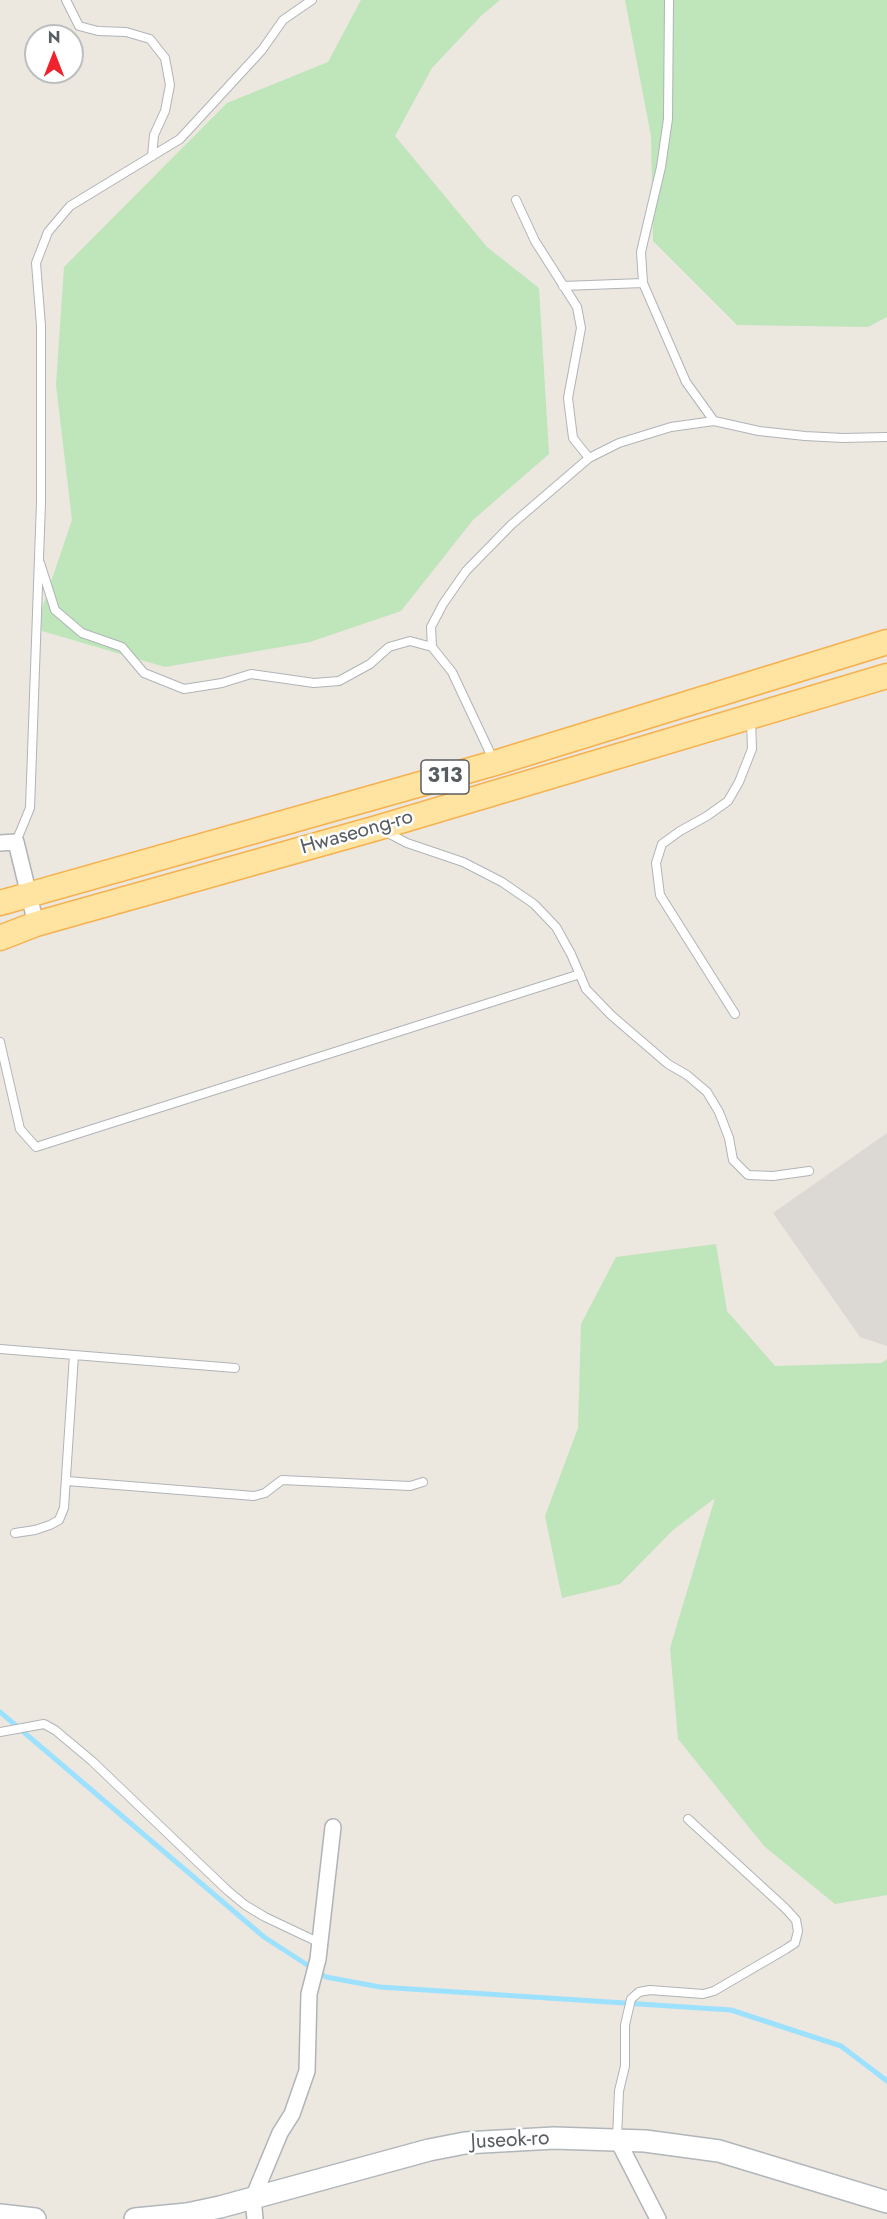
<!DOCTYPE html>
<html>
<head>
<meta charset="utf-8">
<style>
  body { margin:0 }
  #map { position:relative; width:887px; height:2219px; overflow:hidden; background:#ece7df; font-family:Jost,sans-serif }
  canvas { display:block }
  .north { position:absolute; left:24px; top:24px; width:60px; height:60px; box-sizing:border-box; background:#fff; border:2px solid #bcbec0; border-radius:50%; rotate:0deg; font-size:16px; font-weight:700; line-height:24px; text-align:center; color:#585d61 }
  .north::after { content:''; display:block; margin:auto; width:21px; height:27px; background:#ef222d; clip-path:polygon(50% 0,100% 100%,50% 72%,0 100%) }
</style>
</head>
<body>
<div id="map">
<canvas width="887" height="2219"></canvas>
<div class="north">N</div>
</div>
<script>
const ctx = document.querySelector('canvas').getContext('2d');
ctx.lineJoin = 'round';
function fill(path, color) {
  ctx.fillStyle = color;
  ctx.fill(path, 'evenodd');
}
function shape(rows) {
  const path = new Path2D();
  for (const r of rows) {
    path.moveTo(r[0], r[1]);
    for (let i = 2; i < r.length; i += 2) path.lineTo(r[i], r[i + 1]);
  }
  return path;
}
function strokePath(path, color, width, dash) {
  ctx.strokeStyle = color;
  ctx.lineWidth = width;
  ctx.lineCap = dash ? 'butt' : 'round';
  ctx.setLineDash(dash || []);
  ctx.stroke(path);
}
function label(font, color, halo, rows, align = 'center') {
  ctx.font = font + ' Jost,sans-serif';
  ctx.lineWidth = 5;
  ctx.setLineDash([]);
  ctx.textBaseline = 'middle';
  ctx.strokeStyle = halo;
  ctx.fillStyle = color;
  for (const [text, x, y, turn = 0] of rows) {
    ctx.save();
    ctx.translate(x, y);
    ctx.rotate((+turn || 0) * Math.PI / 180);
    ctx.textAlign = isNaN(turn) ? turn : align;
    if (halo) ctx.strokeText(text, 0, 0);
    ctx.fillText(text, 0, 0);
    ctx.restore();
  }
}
const industrial = shape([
  [887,1133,887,1346,860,1337,773,1213]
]);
const green = shape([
  [361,0,500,0,481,16,432,68,395,136,487,247,539,288,549,454,473,520,401,611,310,642,165,667,35,629,72,520,56,385,64,267,227,103,328,62],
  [625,0,887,0,887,317,868,327,737,325,653,241,651,136],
  [716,1244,727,1311,775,1366,882,1363,887,1359,887,1895,835,1904,764,1846,678,1739,670,1648,715,1498,673,1530,620,1584,562,1598,545,1516,578,1428,581,1324,616,1257]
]);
const stream = shape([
  [0,1712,264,1937,326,1977,380,1987,731,2010,841,2046,887,2081]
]);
const service = shape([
  [66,0,79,26,98,31,126,32,150,39,165,58,170,85,165,111,154,135,152,156],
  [669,0,668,119,661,167,641,252,643,283,686,382,714,421],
  [516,200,535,241,577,307,581,328,568,398,573,438,589,458],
  [563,286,643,283],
  [40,563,55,610,82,633,122,647,144,673,184,689,222,683,251,674,314,683,339,681,370,664,389,647,410,641,432,647,452,672,493,759],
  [432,647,431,627,443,604,466,571,511,525,589,458,619,443,671,427,714,421,759,431,805,436,843,438,887,437],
  [384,831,407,843,463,862,502,882,534,904,556,927,571,954,586,989,611,1015,668,1064,687,1075,707,1092,719,1112,729,1138,733,1160,748,1175,773,1176,809,1171],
  [16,842,30,808,41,502,41,326,36,263,48,232,70,206,180,139,262,50,283,20,312,0],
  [735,1014,660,895,656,863,662,844,680,831,707,816,728,801,739,782,752,749,751,720],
  [0,1042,20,1129,36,1147,580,974],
  [0,1349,235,1368],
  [67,1481,254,1496,265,1493,282,1480,410,1486,423,1482],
  [15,1533,35,1530,50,1525,59,1520,64,1508,74,1355],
  [0,1732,44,1724,55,1730,92,1761,227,1890,245,1905,265,1917,320,1943],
  [617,2138,619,2091,625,2066,625,2025,631,1999,639,1992,650,1990,703,1994,714,1991,786,1949,795,1943,798,1931,796,1920,785,1908,688,1819]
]);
const minor = shape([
  [0,843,16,842,36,924],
  [617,2139,658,2219],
  [255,2219,253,2198,280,2133,292,2114,307,2071,309,1994,318,1959,333,1827]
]);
const secondary = shape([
  [0,2215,35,2219],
  [135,2219,187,2214,220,2207,429,2150,465,2143,554,2138,645,2141,719,2151,887,2202]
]);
const primary = shape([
  [0,903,495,763,887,642],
  [0,938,36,924,377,828,887,676]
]);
const shields = [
  [445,777,48]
];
const shieldNames = [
  ["313",445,777]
];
const streetNames = [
  ["Hwaseong-ro",357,833,-16],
  ["Juseok-ro",510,2141,-3]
];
fill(industrial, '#dcd9d4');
fill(green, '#bfe5ba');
strokePath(stream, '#9ce1ff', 5);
strokePath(service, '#b0b4b8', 10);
strokePath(minor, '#b0b4b8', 18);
strokePath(secondary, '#b1b6bb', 24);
strokePath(primary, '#f6b14e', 27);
strokePath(service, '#fff', 8);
strokePath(minor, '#fff', 15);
strokePath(secondary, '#fff', 21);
strokePath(primary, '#ffe4a1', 24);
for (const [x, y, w] of shields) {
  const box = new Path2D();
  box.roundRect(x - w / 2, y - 17, w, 34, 4.5);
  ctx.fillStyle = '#fff';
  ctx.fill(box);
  strokePath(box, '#585d61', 1.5);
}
label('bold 20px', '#585d61', null, shieldNames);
label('21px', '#585d61', '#fff', streetNames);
</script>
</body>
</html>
